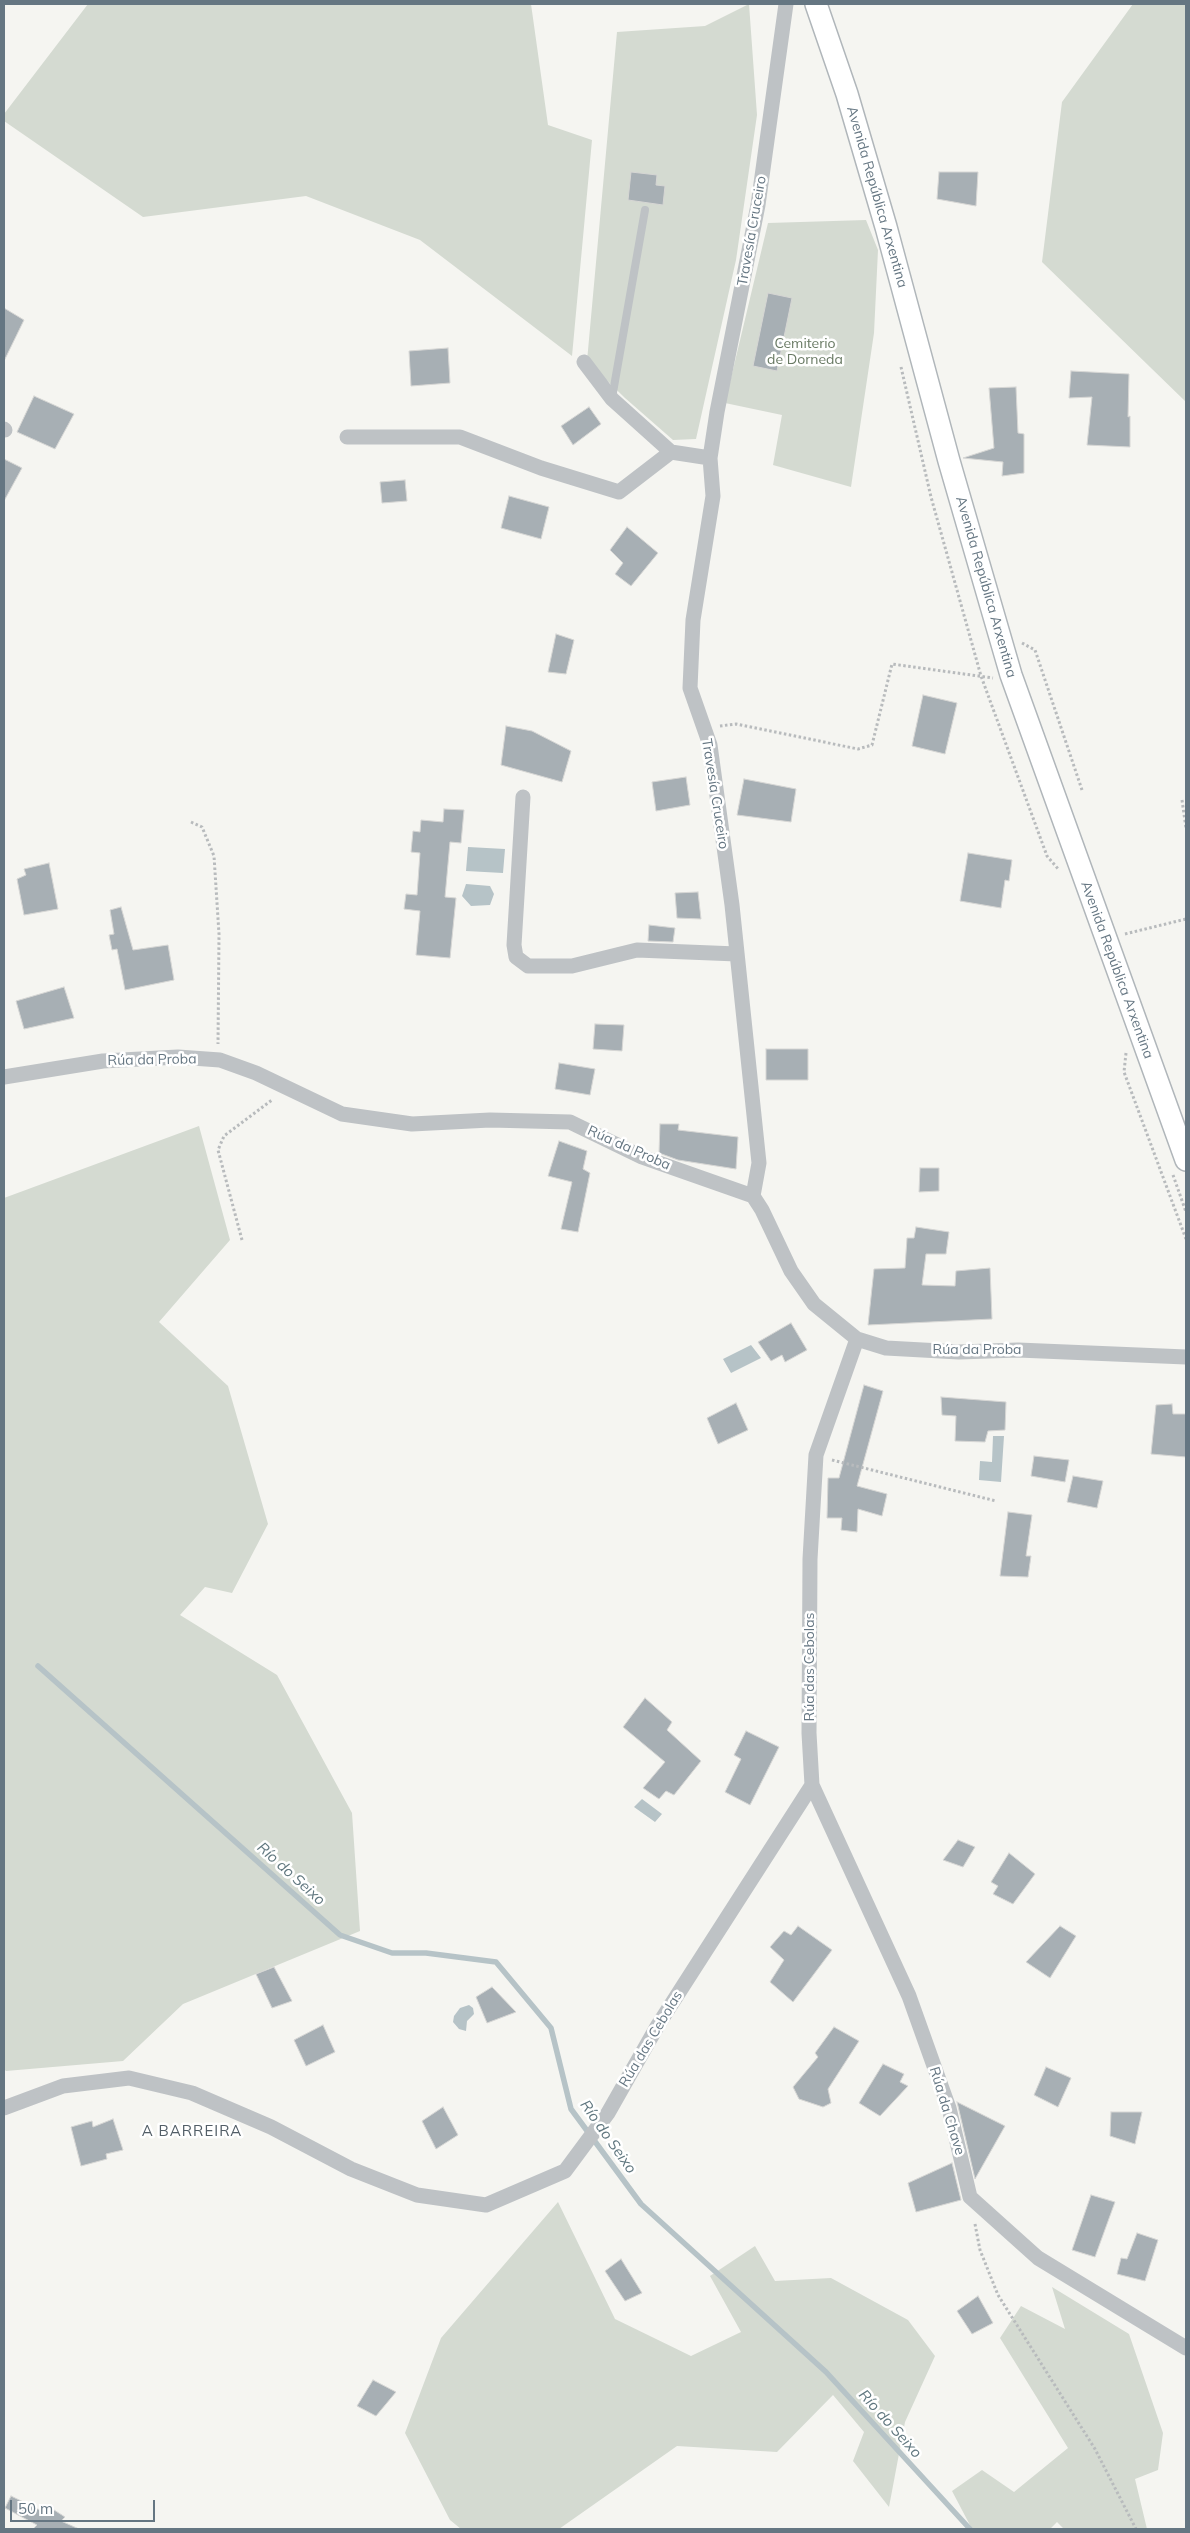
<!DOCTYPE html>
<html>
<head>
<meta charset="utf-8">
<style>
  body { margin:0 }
  #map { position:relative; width:1190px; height:2533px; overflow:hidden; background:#f5f5f1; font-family:Mulish,sans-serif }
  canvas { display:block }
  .frame { position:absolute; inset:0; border:5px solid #657682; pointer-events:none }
  .scale { position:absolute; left:10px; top:2500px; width:145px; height:22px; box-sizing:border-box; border:2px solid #657682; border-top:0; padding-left:6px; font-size:15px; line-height:18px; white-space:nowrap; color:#657682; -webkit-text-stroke:4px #fff; paint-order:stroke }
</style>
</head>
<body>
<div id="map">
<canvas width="1190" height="2533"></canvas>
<div class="frame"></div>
<div class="scale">50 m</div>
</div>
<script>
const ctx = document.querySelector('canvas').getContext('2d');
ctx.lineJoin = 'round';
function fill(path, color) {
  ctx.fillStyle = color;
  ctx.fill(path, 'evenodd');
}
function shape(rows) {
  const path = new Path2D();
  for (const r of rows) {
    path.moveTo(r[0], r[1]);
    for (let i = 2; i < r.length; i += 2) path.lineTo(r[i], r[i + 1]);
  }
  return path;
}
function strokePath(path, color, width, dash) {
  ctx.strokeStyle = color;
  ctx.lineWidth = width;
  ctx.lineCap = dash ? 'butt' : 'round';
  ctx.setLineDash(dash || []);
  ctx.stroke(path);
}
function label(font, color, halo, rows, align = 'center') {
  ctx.font = font + ' Mulish,sans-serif';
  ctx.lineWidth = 5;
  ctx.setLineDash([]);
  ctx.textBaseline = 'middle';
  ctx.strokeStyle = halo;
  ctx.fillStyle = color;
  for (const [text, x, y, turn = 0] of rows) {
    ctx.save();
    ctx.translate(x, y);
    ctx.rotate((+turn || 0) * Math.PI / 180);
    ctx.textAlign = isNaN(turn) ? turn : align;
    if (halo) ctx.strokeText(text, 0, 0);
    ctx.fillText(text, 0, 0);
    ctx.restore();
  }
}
const green = shape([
  [88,4,531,4,548,125,592,140,572,356,420,240,306,196,143,217,4,121,4,114],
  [749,4,757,115,736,260,696,439,673,440,625,398,587,361,617,32,705,26],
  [1133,4,1186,4,1186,402,1042,262,1062,102],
  [866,220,878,250,874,333,851,487,773,465,782,415,725,403,768,223],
  [199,1126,230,1240,159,1322,228,1386,268,1524,232,1593,205,1587,180,1615,277,1675,352,1813,360,1931,183,2004,123,2061,6,2071,4,2069,4,1198],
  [558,2202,615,2319,691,2356,741,2332,710,2276,755,2246,775,2281,831,2278,908,2320,935,2356,905,2422,889,2507,853,2461,864,2432,833,2395,777,2452,677,2446,559,2529,461,2529,450,2520,405,2433,441,2338],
  [1052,2287,1129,2334,1163,2433,1158,2470,1135,2479,1147,2529,1064,2529,1057,2522,1050,2529,972,2529,952,2491,982,2470,1014,2492,1068,2448,1000,2338,1021,2306,1065,2329]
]);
const water = shape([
  [468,847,505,849,503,873,466,871],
  [466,884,490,886,494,894,490,905,471,906,462,896],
  [751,1345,761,1358,731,1373,723,1359],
  [993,1436,1004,1436,1001,1482,979,1480,980,1461,992,1462],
  [642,1799,662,1814,655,1822,634,1807],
  [469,2005,473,2008,474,2014,467,2021,466,2031,459,2029,453,2022,454,2016,460,2008]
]);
const stream = shape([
  [38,1666,340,1935,392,1953,426,1953,496,1962,551,2028,571,2109,641,2204,826,2372,970,2529]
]);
const building = shape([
  [631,172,657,175,656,185,665,186,663,205,628,200,631,172],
  [939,172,978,172,976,206,937,199,939,172],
  [768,293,792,298,777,371,753,366,768,293],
  [4,308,24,320,4,361,4,308],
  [448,348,450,383,411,386,409,351,448,348],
  [1071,371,1129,374,1128,417,1130,416,1130,447,1087,445,1092,397,1069,398,1071,371],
  [1016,387,1018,433,1024,434,1024,473,1002,476,1003,462,963,458,994,448,989,388,1016,387],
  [34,396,74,414,55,449,17,432,34,396],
  [589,407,601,424,573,445,561,426,589,407],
  [4,459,22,468,4,501,4,459],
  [405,480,407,501,382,503,380,482,405,480],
  [509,496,549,507,541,539,501,528,509,496],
  [627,527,658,553,631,586,615,574,623,563,610,550,627,527],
  [556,634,574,640,566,674,548,672,556,634],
  [923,695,957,703,945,754,912,746,923,695],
  [506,726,532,731,571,751,562,782,501,765,506,726],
  [686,777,690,805,656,811,652,782,686,777],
  [744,779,796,789,791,822,737,815,744,779],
  [444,809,464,810,461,843,450,842,445,897,456,898,450,958,416,955,420,911,404,909,406,894,417,895,420,853,411,852,413,831,420,832,421,820,443,822,444,809],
  [968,853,1012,860,1009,881,1005,880,1001,908,960,901,968,853],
  [49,863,58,909,24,915,17,879,26,875,24,869,49,863],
  [698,892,701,919,677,918,675,893,698,892],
  [121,907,133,950,168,945,174,980,125,990,117,949,112,950,109,935,114,934,110,910,121,907],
  [649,925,675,928,673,942,648,941,649,925],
  [64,987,74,1018,24,1029,16,1001,64,987],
  [595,1024,624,1025,622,1051,593,1049,595,1024],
  [766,1049,808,1049,808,1080,766,1080,766,1049],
  [559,1063,595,1069,590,1095,555,1089,559,1063],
  [660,1124,679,1124,678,1130,738,1137,736,1169,678,1160,659,1153,660,1124],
  [559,1141,587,1151,583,1169,590,1173,578,1232,561,1229,572,1182,548,1176,559,1141],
  [920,1168,939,1168,939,1191,919,1192,920,1168],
  [916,1227,949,1232,946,1254,926,1254,922,1285,955,1286,956,1271,990,1268,992,1319,868,1325,874,1269,905,1268,907,1238,914,1238,916,1227],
  [791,1323,807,1350,785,1362,782,1355,771,1361,758,1342,791,1323],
  [864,1385,883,1391,857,1486,887,1494,882,1516,858,1509,857,1532,841,1530,842,1518,827,1518,828,1478,839,1478,864,1385],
  [941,1397,1006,1402,1005,1430,988,1431,985,1442,955,1441,956,1416,942,1415,941,1397],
  [736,1403,748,1430,718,1444,707,1418,736,1403],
  [1172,1404,1173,1414,1186,1414,1186,1457,1151,1454,1156,1405,1172,1404],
  [1034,1456,1069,1460,1065,1482,1031,1476,1034,1456],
  [1073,1476,1103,1481,1097,1508,1067,1502,1073,1476],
  [1008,1512,1032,1515,1026,1556,1031,1556,1028,1577,1000,1576,1008,1512],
  [645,1698,672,1722,667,1730,701,1761,674,1795,666,1791,659,1799,643,1788,665,1762,623,1727,645,1698],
  [746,1731,779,1747,750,1805,725,1792,741,1759,734,1755,746,1731],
  [958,1840,975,1847,963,1867,943,1860,958,1840],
  [1009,1853,1035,1874,1013,1904,993,1894,998,1886,991,1882,1009,1853],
  [798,1926,832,1950,793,2002,770,1982,784,1960,770,1947,784,1931,791,1935,798,1926],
  [1060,1926,1076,1936,1050,1978,1026,1962,1060,1926],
  [274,1967,292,2001,272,2008,256,1974,274,1967],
  [492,1987,516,2012,487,2023,476,1997,492,1987],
  [323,2025,335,2052,306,2066,294,2040,323,2025],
  [834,2027,859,2041,828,2089,831,2103,823,2107,799,2099,793,2087,818,2057,815,2053,834,2027],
  [883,2064,904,2074,900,2082,908,2086,880,2116,859,2103,883,2064],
  [1046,2067,1071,2078,1058,2107,1034,2095,1046,2067],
  [957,2102,1005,2126,975,2179,958,2106,957,2102],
  [443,2107,458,2135,436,2149,422,2121,443,2107],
  [1111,2112,1142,2112,1135,2144,1110,2136,1111,2112],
  [113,2119,123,2150,106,2154,107,2159,81,2166,71,2127,92,2121,93,2127,113,2119],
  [952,2163,961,2200,916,2212,908,2183,952,2163],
  [1091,2195,1115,2202,1095,2257,1072,2250,1091,2195],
  [1137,2233,1158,2240,1145,2281,1117,2274,1121,2258,1127,2259,1137,2233],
  [621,2259,642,2293,625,2301,605,2271,621,2259],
  [978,2296,993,2323,972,2334,957,2311,978,2296],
  [373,2380,396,2392,376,2416,357,2406,373,2380],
  [11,2496,46,2513,51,2508,65,2517,61,2521,79,2529,33,2529,37,2525,5,2508,11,2496]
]);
const path = shape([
  [901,367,931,497,981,676,1047,856,1059,870],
  [1022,643,1035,650,1082,790],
  [720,726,736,724,858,749,872,745,892,664,993,678],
  [1182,800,1186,828],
  [191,822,202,827,214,856,219,934,218,1044],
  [1125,934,1186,919],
  [1126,1053,1124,1072,1186,1239],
  [1173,1175,1186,1212],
  [242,1240,218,1150,224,1136,272,1100],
  [832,1460,996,1501],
  [975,2224,980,2250,998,2295,1095,2449,1136,2529]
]);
const lane = shape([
  [612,398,645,210]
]);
const street = shape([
  [584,362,612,399,671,452],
  [4,429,5,430],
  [347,437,460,437,541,468,619,492,671,452,710,458],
  [523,797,514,945,516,957,528,966,572,966,637,950,737,954],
  [4,1077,103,1061,178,1057,220,1060,256,1073,342,1114,412,1124,490,1120,570,1122,642,1157,753,1196,762,1210,791,1271,814,1304,857,1339,886,1348,959,1352,1018,1350,1186,1357],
  [753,1196,759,1163,732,905,710,745,690,688,693,620,713,496,710,458,717,412,758,205,786,4],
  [812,1785,909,1996,949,2108,970,2197,1038,2258,1186,2348],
  [4,2108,63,2086,129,2078,192,2093,271,2127,351,2169,417,2195,486,2205,565,2171,608,2113,658,2025,812,1785,809,1733,810,1559,816,1455,857,1339]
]);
const secondary = shape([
  [816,4,847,94,886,227,949,461,1011,675,1186,1160]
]);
const streetNames = [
  ["Avenida República Arxentina",877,197,74],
  ["Travesía Cruceiro",752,231,-80],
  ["Avenida República Arxentina",986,587,74],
  ["Travesía Cruceiro",715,794,81],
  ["Avenida República Arxentina",1117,970,70],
  ["Rúa da Proba",152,1060,-1],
  ["Rúa da Proba",629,1148,24],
  ["Rúa da Proba",977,1350],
  ["Rúa das Cebolas",810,1667,-90],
  ["Rúa das Cebolas",651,2039,-59],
  ["Rúa da Chave",947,2111,73]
];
const parkNames = [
  ["Cemiterio",805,344],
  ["de Dorneda",805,360]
];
const waterNames = [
  ["Río do Seixo",291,1874,42],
  ["Río do Seixo",608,2137,55],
  ["Río do Seixo",890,2424,48]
];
const neighbourhoodNames = [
  ["A BARREIRA",192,2131]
];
fill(green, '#d4dad1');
fill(water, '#b6c3c7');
strokePath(stream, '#b6c3c7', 5.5);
fill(building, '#a7afb4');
strokePath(building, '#d6d6d4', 1);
strokePath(secondary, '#b0b6ba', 24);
strokePath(path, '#b8bbbd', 3, [2.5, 2.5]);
strokePath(lane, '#bec2c5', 8);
strokePath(street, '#bec2c5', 15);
strokePath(secondary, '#fff', 21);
label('14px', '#657682', '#fff', streetNames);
label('14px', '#687963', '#fff', parkNames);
label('italic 15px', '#60777f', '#fff', waterNames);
ctx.letterSpacing = '1px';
label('15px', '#525e67', '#fff', neighbourhoodNames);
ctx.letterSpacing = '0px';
</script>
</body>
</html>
